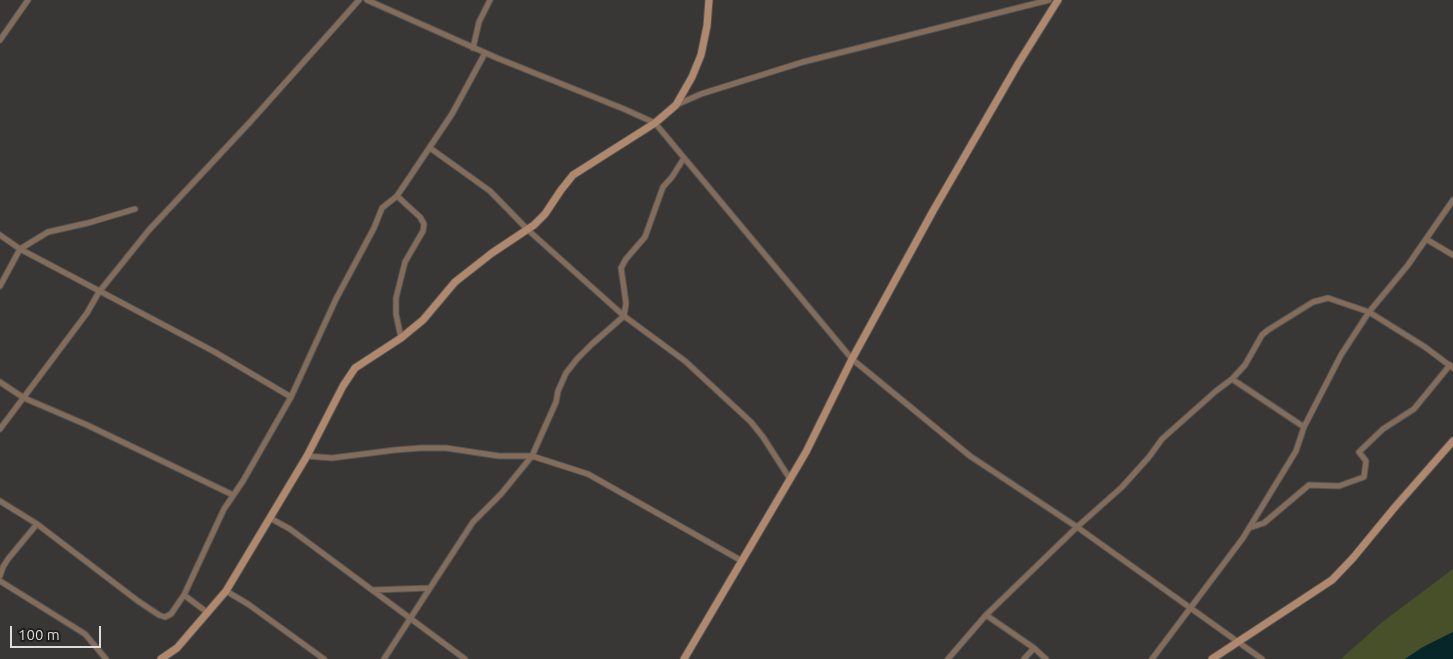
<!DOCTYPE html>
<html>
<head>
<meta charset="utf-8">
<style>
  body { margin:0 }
  #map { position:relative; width:1453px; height:659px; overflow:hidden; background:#383735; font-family:Ubuntu,sans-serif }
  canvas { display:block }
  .scale { position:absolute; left:10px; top:626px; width:91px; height:22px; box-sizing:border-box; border:2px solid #dddddb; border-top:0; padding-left:6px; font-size:15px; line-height:18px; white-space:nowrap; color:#dddddb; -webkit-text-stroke:4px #1f1f1e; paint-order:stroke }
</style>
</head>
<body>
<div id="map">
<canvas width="1453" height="659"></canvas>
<div class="scale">100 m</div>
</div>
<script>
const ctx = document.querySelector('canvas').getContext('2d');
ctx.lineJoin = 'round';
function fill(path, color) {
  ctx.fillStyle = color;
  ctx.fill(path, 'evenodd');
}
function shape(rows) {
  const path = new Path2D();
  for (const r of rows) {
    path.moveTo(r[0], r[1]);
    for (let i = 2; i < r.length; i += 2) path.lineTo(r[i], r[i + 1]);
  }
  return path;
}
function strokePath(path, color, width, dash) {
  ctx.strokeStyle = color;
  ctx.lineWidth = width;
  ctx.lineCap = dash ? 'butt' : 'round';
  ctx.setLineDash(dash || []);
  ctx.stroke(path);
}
const green = shape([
  [1453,569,1453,632,1423,647,1405,659,1341,659,1381,623]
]);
const water = shape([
  [1453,632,1453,659,1405,659,1423,647]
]);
const street = shape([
  [367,0,497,58,624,109,655,123,852,359,970,456,1077,527,1262,659],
  [0,40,28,0],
  [473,48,479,22,490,0],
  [676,105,701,94,803,62,1049,0],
  [430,148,490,191,528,230,624,316,685,361,751,422,763,437,790,479],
  [397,196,420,217,424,224,423,231,405,262,396,298,396,314,401,338],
  [0,235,20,249,213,351,291,397],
  [1426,239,1453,255],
  [0,286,20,249,48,232,88,223,135,209],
  [1232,379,1245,365,1262,335,1268,330,1313,302,1328,298,1369,312,1425,347,1453,368],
  [0,382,24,398,87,425,233,495],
  [1304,427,1341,355,1369,312,1408,265,1453,200],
  [0,429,87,313,99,292,149,230,251,121,359,0],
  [307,456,332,458,395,450,421,448,446,448,499,456,532,456,588,474,742,561],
  [0,501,37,524,138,601,159,615,165,617,171,614,184,595,208,613],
  [270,518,290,529,465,659],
  [1249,528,1264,523,1309,485,1339,486,1364,477,1366,461,1359,452,1383,429,1414,409,1450,365],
  [0,576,3,567,8,559,37,524],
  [0,581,85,634,106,659],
  [373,590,430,588,473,522,501,494,532,456,556,402,558,391,566,373,577,359,592,344,624,316,626,303,621,268,626,259,645,237,663,187,672,177,684,158],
  [226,591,248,604,324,659],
  [184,595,224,509,243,481,291,397,336,299,374,228,382,208,397,196,452,114,485,53],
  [986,615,1034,648],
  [384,659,430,588],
  [948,659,986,615,1077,527,1122,487,1149,457,1162,439,1216,391,1232,379,1304,427,1296,451,1243,538,1152,659],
  [1024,659,1034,648,1046,659]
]);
const secondary = shape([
  [161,659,177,648,226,591,307,456,343,386,355,368,401,338,423,320,455,282,492,253,534,225,545,214,561,190,573,175,655,123,676,105,692,77,701,55,707,26,709,0],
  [684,659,806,452,852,359,933,211,1018,64,1058,0],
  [1212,659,1332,580,1353,558,1395,507,1453,441]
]);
fill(green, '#48502a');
fill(water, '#07262a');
strokePath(street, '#565553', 7);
strokePath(secondary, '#565553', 9);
strokePath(street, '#846c5b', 5);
strokePath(secondary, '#af886d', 7);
</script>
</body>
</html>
